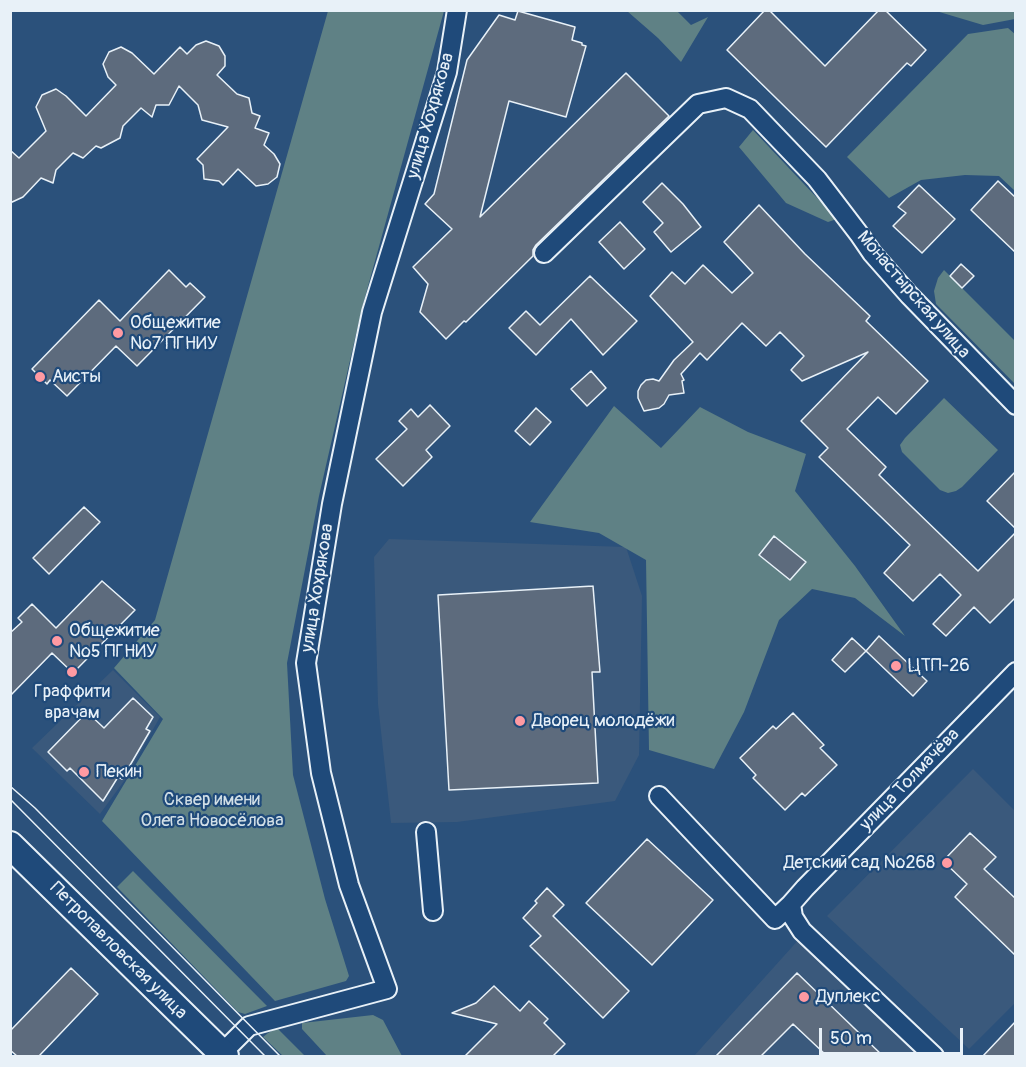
<!DOCTYPE html>
<html>
<head>
<meta charset="utf-8">
<style>
  body { margin:0 }
  #map { position:relative; width:1026px; height:1067px; overflow:hidden; background:#2b517b; font-family:Pangolin,sans-serif }
  canvas { display:block }
  .frame { position:absolute; inset:0; border:12px solid #e8f1f8; pointer-events:none }
  .scale { position:absolute; left:819px; top:1028px; width:144px; height:27px; box-sizing:border-box; border:3px solid #e8f1f8; border-top:0; padding-left:8px; font-size:18px; line-height:21px; white-space:nowrap; color:#e8f1f8; -webkit-text-stroke:4px #1f4a7a; paint-order:stroke }
</style>
</head>
<body>
<div id="map">
<canvas width="1026" height="1067"></canvas>
<div class="frame"></div>
<div class="scale">50 m</div>
</div>
<script>
const ctx = document.querySelector('canvas').getContext('2d');
ctx.lineJoin = 'round';
function fill(path, color) {
  ctx.fillStyle = color;
  ctx.fill(path, 'evenodd');
}
function shape(rows) {
  const path = new Path2D();
  for (const r of rows) {
    path.moveTo(r[0], r[1]);
    for (let i = 2; i < r.length; i += 2) path.lineTo(r[i], r[i + 1]);
  }
  return path;
}
function strokePath(path, color, width, dash) {
  ctx.strokeStyle = color;
  ctx.lineWidth = width;
  ctx.lineCap = dash ? 'butt' : 'round';
  ctx.setLineDash(dash || []);
  ctx.stroke(path);
}
function label(font, color, halo, rows, align = 'center') {
  ctx.font = font + ' Pangolin,sans-serif';
  ctx.lineWidth = 4.5;
  ctx.setLineDash([]);
  ctx.textBaseline = 'middle';
  ctx.strokeStyle = halo;
  ctx.fillStyle = color;
  for (const [text, x, y, turn = 0] of rows) {
    ctx.save();
    ctx.translate(x, y);
    ctx.rotate((+turn || 0) * Math.PI / 180);
    ctx.textAlign = isNaN(turn) ? turn : align;
    if (halo) ctx.strokeText(text, 0, 0);
    ctx.fillText(text, 0, 0);
    ctx.restore();
  }
}
const built = shape([
  [389,539,626,547,642,596,639,755,615,801,457,822,391,823,378,704,374,557],
  [113,670,160,717,124,781,100,814,32,748],
  [973,769,1015,811,1015,1003,969,1049,827,916],
  [801,937,920,1056,694,1056]
]);
const green = shape([
  [328,11,444,11,362,308,319,496,287,663,293,775,325,899,349,976,346,981,275,1001,102,821,163,719,114,668,155,620],
  [627,11,677,11,691,25,708,17,681,62,658,38],
  [936,11,1015,11,1015,19,983,25],
  [1008,28,1016,35,1015,191,999,176,965,175,921,180,889,198,847,157,968,34],
  [753,130,837,219,828,222,786,203,739,147],
  [944,270,1015,341,1015,384,936,304,934,291,938,278],
  [944,398,998,450,962,487,956,491,948,493,940,490,902,452,900,445,905,438],
  [614,406,661,448,700,407,748,432,806,454,795,491,855,566,905,636,855,598,812,589,779,620,744,712,714,769,649,750,646,560,599,533,530,522],
  [133,871,267,1006,245,1014,238,1012,117,887],
  [373,1015,383,1020,402,1056,327,1056,302,1029,302,1023],
  [277,1028,305,1056,283,1056,263,1037,268,1033]
]);
const building = shape([
  [765,10,769,10,825,66,879,10,885,10,926,50,911,66,907,63,826,147,727,50,765,10],
  [518,11,575,27,572,40,582,43,582,45,586,46,566,117,509,101,480,217,626,73,669,116,536,245,533,250,533,256,466,322,464,321,446,339,420,312,428,284,413,267,452,229,425,204,434,194,467,60,499,15,515,20,518,11],
  [206,41,219,46,225,56,225,66,217,75,237,94,249,98,252,113,260,116,255,128,269,133,264,145,274,154,280,164,277,177,268,184,256,186,238,169,223,185,219,181,204,179,203,165,197,159,228,127,202,120,198,105,179,86,169,105,156,105,152,117,141,108,123,126,120,138,101,148,96,146,83,158,73,153,56,170,53,183,41,178,23,197,10,203,10,150,19,158,46,131,36,107,42,95,56,89,66,96,86,116,116,85,108,77,103,64,109,52,121,47,132,53,154,74,180,47,187,54,196,45,206,41],
  [998,181,1016,198,1016,253,971,210,998,181],
  [662,183,683,204,701,227,671,252,654,232,663,223,643,202,662,183],
  [919,185,955,219,922,253,893,226,906,213,898,207,919,185],
  [759,205,805,254,870,316,866,321,928,381,896,414,878,397,847,429,886,467,879,475,978,571,1016,532,1016,597,990,623,974,607,946,636,933,624,961,595,940,574,913,601,884,573,910,545,819,457,828,448,801,421,868,352,802,381,791,370,804,356,780,332,766,346,742,323,707,360,700,353,681,374,684,380,682,381,684,393,669,395,664,404,659,408,644,411,638,398,638,391,641,385,646,380,653,379,659,381,674,360,693,342,650,296,672,272,685,284,703,265,732,293,753,273,724,242,759,205],
  [620,222,645,249,624,269,599,242,620,222],
  [961,264,974,276,962,288,950,276,961,264],
  [169,270,186,287,190,283,205,297,137,366,116,346,67,396,50,380,47,384,32,369,99,300,120,321,169,270],
  [590,276,637,321,603,355,571,319,536,355,509,328,526,311,540,325,590,276],
  [591,371,606,388,587,406,571,389,591,371],
  [430,405,450,426,426,450,432,457,403,486,376,459,407,429,399,421,411,409,418,417,430,405],
  [536,408,551,422,530,445,515,431,536,408],
  [1016,471,1016,529,987,501,1016,471],
  [84,507,100,522,49,574,33,558,84,507],
  [774,536,806,562,790,580,759,555,774,536],
  [102,581,135,610,73,673,52,653,10,696,10,633,22,622,18,618,32,604,56,628,102,581],
  [593,586,600,672,592,672,598,783,449,790,438,595,593,586],
  [879,636,927,681,913,696,866,651,879,636],
  [852,638,866,651,845,672,832,660,852,638],
  [133,698,153,717,146,729,150,731,122,779,118,777,103,801,70,768,67,771,48,752,87,712,104,728,133,698],
  [793,713,824,745,820,748,837,765,805,796,802,793,785,810,753,778,756,775,740,758,773,726,776,729,793,713],
  [970,833,996,857,984,869,1016,899,1016,956,955,897,967,884,943,861,970,833],
  [647,839,713,900,652,965,586,903,647,839],
  [547,888,564,905,553,916,629,991,603,1018,530,946,541,936,523,918,537,903,535,901,547,888],
  [71,968,98,994,39,1056,17,1056,10,1050,10,1031,71,968],
  [797,973,883,1056,827,1056,793,1024,761,1056,716,1056,797,973],
  [494,986,520,1011,529,1001,548,1019,544,1023,565,1044,553,1056,465,1056,497,1024,452,1013,476,1003,494,986],
  [1016,1021,1016,1056,983,1056,1016,1021]
]);
const street = shape([
  [544,253,698,104,726,98,750,109,817,179,859,234,872,253,909,295,1016,405],
  [659,796,775,919,791,904],
  [426,832,433,911],
  [222,1053,249,1026,387,989,349,885,321,773,306,663,332,504,372,312,447,72,457,10],
  [934,1056,802,931,793,917,791,904,805,888,1016,672]
]);
const secondary = shape([
  [10,845,225,1056]
]);
const tram = shape([
  [10,786,35,808,280,1056],
  [10,799,265,1056]
]);
const markers = [
  [118,333,6,"#ff9aa2"],
  [40,377,6,"#ff9aa2"],
  [57,641,6,"#ff9aa2"],
  [896,666,6,"#ff9aa2"],
  [72,672,6,"#ff9aa2"],
  [520,721,6,"#ff9aa2"],
  [84,772,6,"#ff9aa2"],
  [947,863,6,"#ff9aa2"],
  [804,997,6,"#ff9aa2"]
];
const streetNames = [
  ["улица Хохрякова",431,116,-74],
  ["Монастырская улица",913,295,49],
  ["улица Хохрякова",318,588,-81],
  ["улица Толмачёва",910,780,-46],
  ["Петропавловская улица",118,951,45]
];
const poiNames = [
  ["Общежитие",130,323],
  ["№7 ПГНИУ",130,344],
  ["Аисты",52,377],
  ["Общежитие",69,631],
  ["№5 ПГНИУ",69,652],
  ["ЦТП-26",908,666],
  ["Граффити",72,692,"center"],
  ["врачам",72,713,"center"],
  ["Дворец молодёжи",532,721],
  ["Пекин",96,772],
  ["Детский сад №268",935,863,"right"],
  ["Дуплекс",816,997]
];
const parkNames = [
  ["Сквер имени",212,800],
  ["Олега Новосёлова",212,821]
];
fill(built, '#3a597c');
fill(green, '#5f8185');
fill(building, '#5d6b7d');
strokePath(building, '#e8f1f8', 1.5);
strokePath(street, '#e8f1f8', 22);
strokePath(secondary, '#e8f1f8', 30);
strokePath(street, '#1f4a7a', 18);
strokePath(secondary, '#1f4a7a', 26);
strokePath(tram, '#e8f1f8', 1.5);
for (const [x, y, r, color] of markers) {
  const dot = new Path2D();
  dot.arc(x, y, r, 0, 2 * Math.PI);
  ctx.fillStyle = color;
  ctx.fill(dot);
  strokePath(dot, '#1f4a7a', 2);
}
label('18px', '#e8f1f8', '#1f4a7a', streetNames);
label('18px', '#e8f1f8', '#1f4a7a', poiNames, 'left');
label('18px', '#d3e0e7', '#1f4a7a', parkNames);
</script>
</body>
</html>
